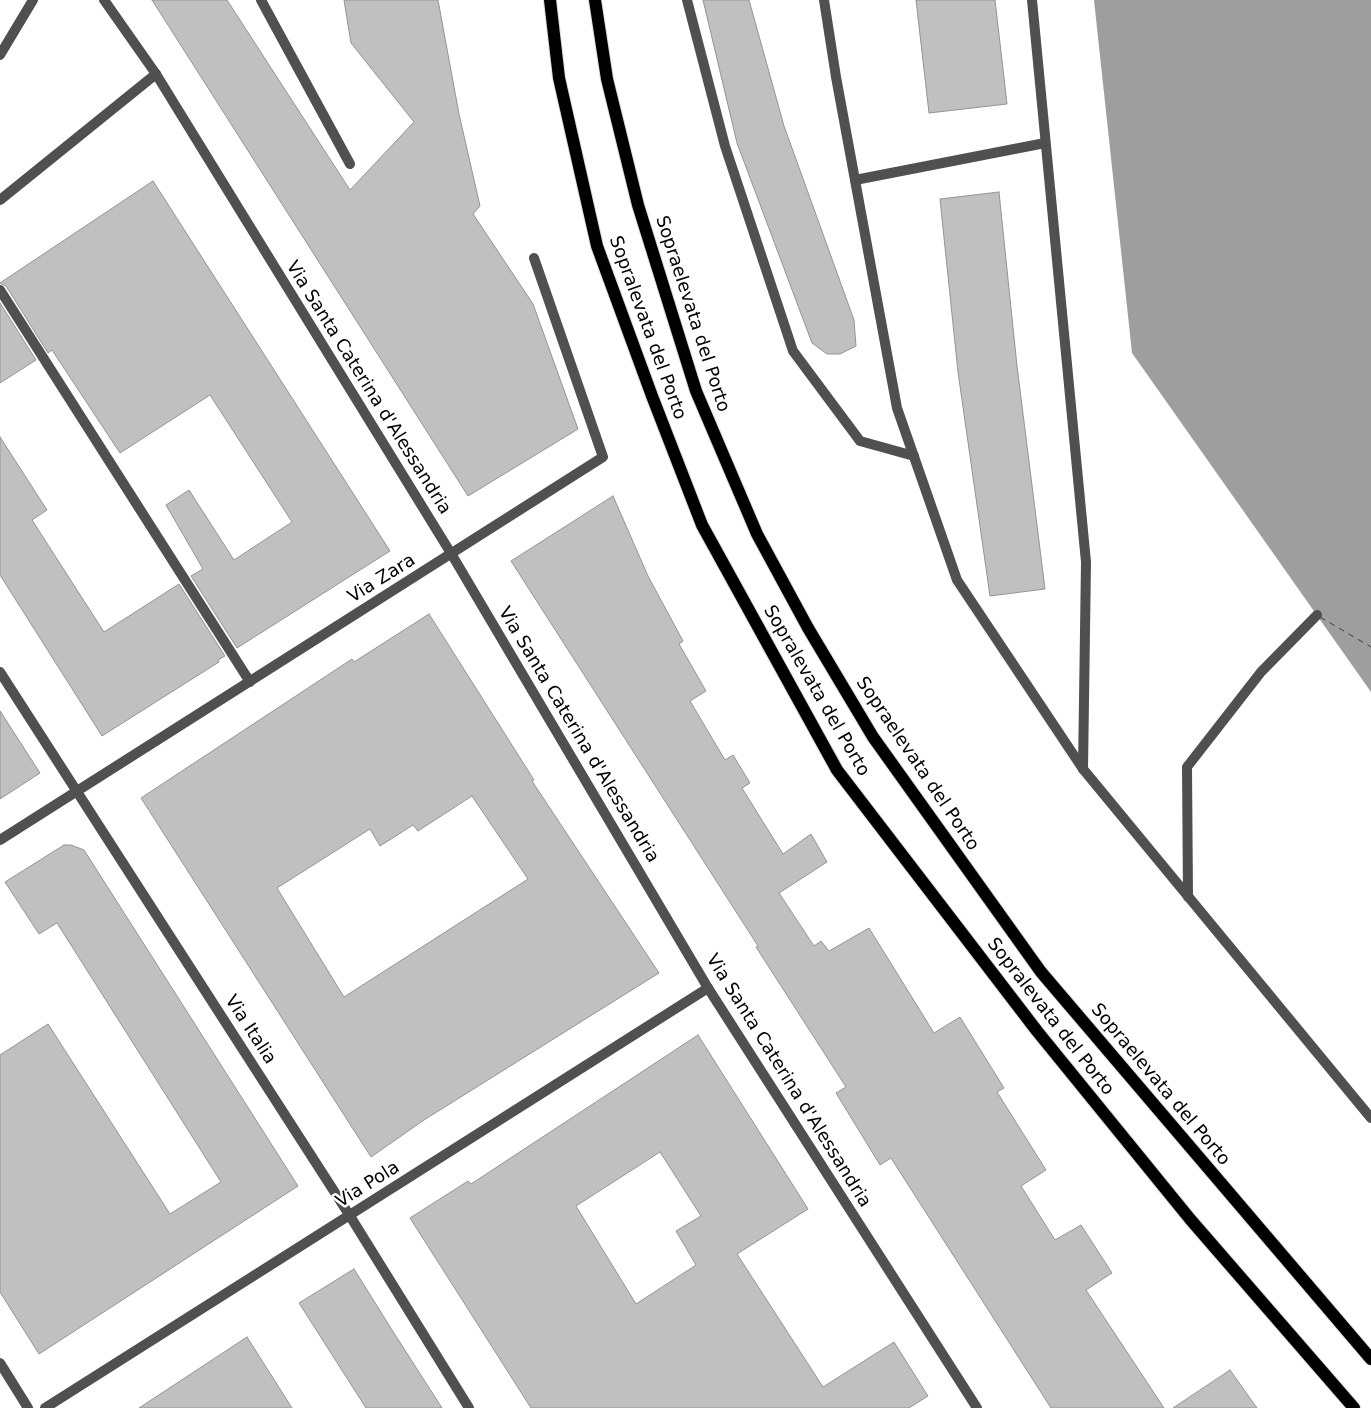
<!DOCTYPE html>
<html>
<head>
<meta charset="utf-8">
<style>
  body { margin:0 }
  canvas { display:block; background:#fff }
</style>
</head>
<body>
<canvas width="1371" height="1408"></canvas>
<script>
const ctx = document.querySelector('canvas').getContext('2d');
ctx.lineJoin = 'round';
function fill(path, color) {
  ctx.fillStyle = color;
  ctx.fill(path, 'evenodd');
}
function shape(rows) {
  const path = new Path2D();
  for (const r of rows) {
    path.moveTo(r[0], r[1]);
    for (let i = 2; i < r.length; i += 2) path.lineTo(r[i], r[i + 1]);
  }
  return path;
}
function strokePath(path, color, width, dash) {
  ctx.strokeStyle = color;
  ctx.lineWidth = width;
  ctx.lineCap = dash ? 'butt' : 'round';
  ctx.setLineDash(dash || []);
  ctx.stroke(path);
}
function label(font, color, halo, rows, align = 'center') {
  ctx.font = font + ' "DejaVu Sans",sans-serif';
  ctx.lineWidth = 5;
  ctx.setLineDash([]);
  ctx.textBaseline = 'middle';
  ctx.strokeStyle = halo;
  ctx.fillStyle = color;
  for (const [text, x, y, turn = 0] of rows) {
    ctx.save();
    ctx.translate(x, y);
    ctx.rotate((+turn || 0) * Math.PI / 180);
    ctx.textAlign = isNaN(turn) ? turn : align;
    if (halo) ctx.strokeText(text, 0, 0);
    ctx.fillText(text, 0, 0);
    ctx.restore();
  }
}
const water = shape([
  [1094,0,1371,0,1371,692,1132,353]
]);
const ferry = shape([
  [1320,617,1371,647]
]);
const building = shape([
  [152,0,227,0,350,190,414,122,351,43,344,0,438,0,459,114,480,206,473,214,533,304,578,429,468,496,152,0],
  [703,0,749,0,784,126,854,320,856,346,840,354,827,354,812,343,737,143,703,0],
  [916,0,995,0,1007,104,929,113,916,0],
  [153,181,390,551,237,648,191,576,203,569,166,505,189,490,234,560,292,522,210,395,120,453,52,350,48,353,6,286,0,283,153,181],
  [999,192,1017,366,1045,589,990,596,958,372,940,199,999,192],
  [0,303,36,360,0,383,0,303],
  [0,437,47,510,32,520,104,632,179,584,225,656,218,660,219,662,102,736,0,575,0,437],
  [613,496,648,576,683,641,679,644,706,691,690,701,725,760,733,755,750,783,742,788,783,854,811,834,827,862,779,893,814,946,821,941,829,951,869,928,934,1033,960,1017,1004,1088,997,1092,1046,1170,1021,1186,1055,1240,1081,1225,1112,1273,1086,1290,1164,1408,1051,1408,891,1158,880,1165,836,1093,846,1087,756,947,758,946,511,561,613,496],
  [429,614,534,780,532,781,659,973,424,1120,371,1157,141,798,352,659,354,662,429,614],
  [472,796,528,879,344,997,277,888,370,829,380,846,413,825,418,831,472,796],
  [0,711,40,773,0,799,0,711],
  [64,845,71,845,84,850,298,1186,39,1354,0,1292,0,1055,48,1024,170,1214,221,1182,57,923,39,934,5,882,64,845],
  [698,1035,808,1209,737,1254,823,1387,894,1342,928,1396,909,1408,531,1408,410,1218,468,1181,471,1184,698,1035],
  [660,1152,701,1216,676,1231,696,1265,636,1304,576,1206,660,1152],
  [354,1269,392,1330,442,1408,366,1408,299,1303,354,1269],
  [247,1337,292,1408,139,1408,247,1337],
  [1230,1370,1257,1408,1173,1408,1230,1370]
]);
const service = shape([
  [261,0,350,164],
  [687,0,725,146,793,351,860,441,914,456],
  [1032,0,1086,562,1083,769],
  [855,180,1045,143],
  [0,290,250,682],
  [1188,897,1187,767,1261,672,1317,615]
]);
const minor = shape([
  [824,0,836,77,897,408,957,580,1083,769,1371,1118],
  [0,200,156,74],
  [0,840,603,457,534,258],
  [45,1408,708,988]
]);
const tertiary = shape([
  [104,0,156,74,452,555,708,988,977,1408],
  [0,55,33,0],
  [0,672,350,1216,469,1408],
  [0,1363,28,1408]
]);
const primary = shape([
  [550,0,559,78,597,246,652,396,702,525,837,770,1037,1031,1190,1219,1354,1408],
  [595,0,607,79,638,205,696,391,757,534,808,628,873,737,1041,972,1371,1359]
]);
const streetNames = [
  ["Sopraelevata del Porto",692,314,72],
  ["Sopralevata del Porto",647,328,70],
  ["Via Santa Caterina d'Alessandria",368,388,58],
  ["Via Zara",382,579,-32],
  ["Sopralevata del Porto",816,691,60],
  ["Via Santa Caterina d'Alessandria",578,735,59],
  ["Sopraelevata del Porto",917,764,56],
  ["Sopralevata del Porto",1050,1017,52],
  ["Via Italia",250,1030,57],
  ["Via Santa Caterina d'Alessandria",788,1081,58],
  ["Sopraelevata del Porto",1160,1085,50],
  ["Via Pola",368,1185,-32]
];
fill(water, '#9e9e9e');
strokePath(ferry, '#3f3f3f', 1, [6, 5]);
fill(building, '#c0c0c0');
strokePath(building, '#949494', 1);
strokePath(primary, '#dbdbdb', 14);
strokePath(service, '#505050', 10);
strokePath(minor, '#505050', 10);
strokePath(tertiary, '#505050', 10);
strokePath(primary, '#000', 12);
label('18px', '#000', '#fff', streetNames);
</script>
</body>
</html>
